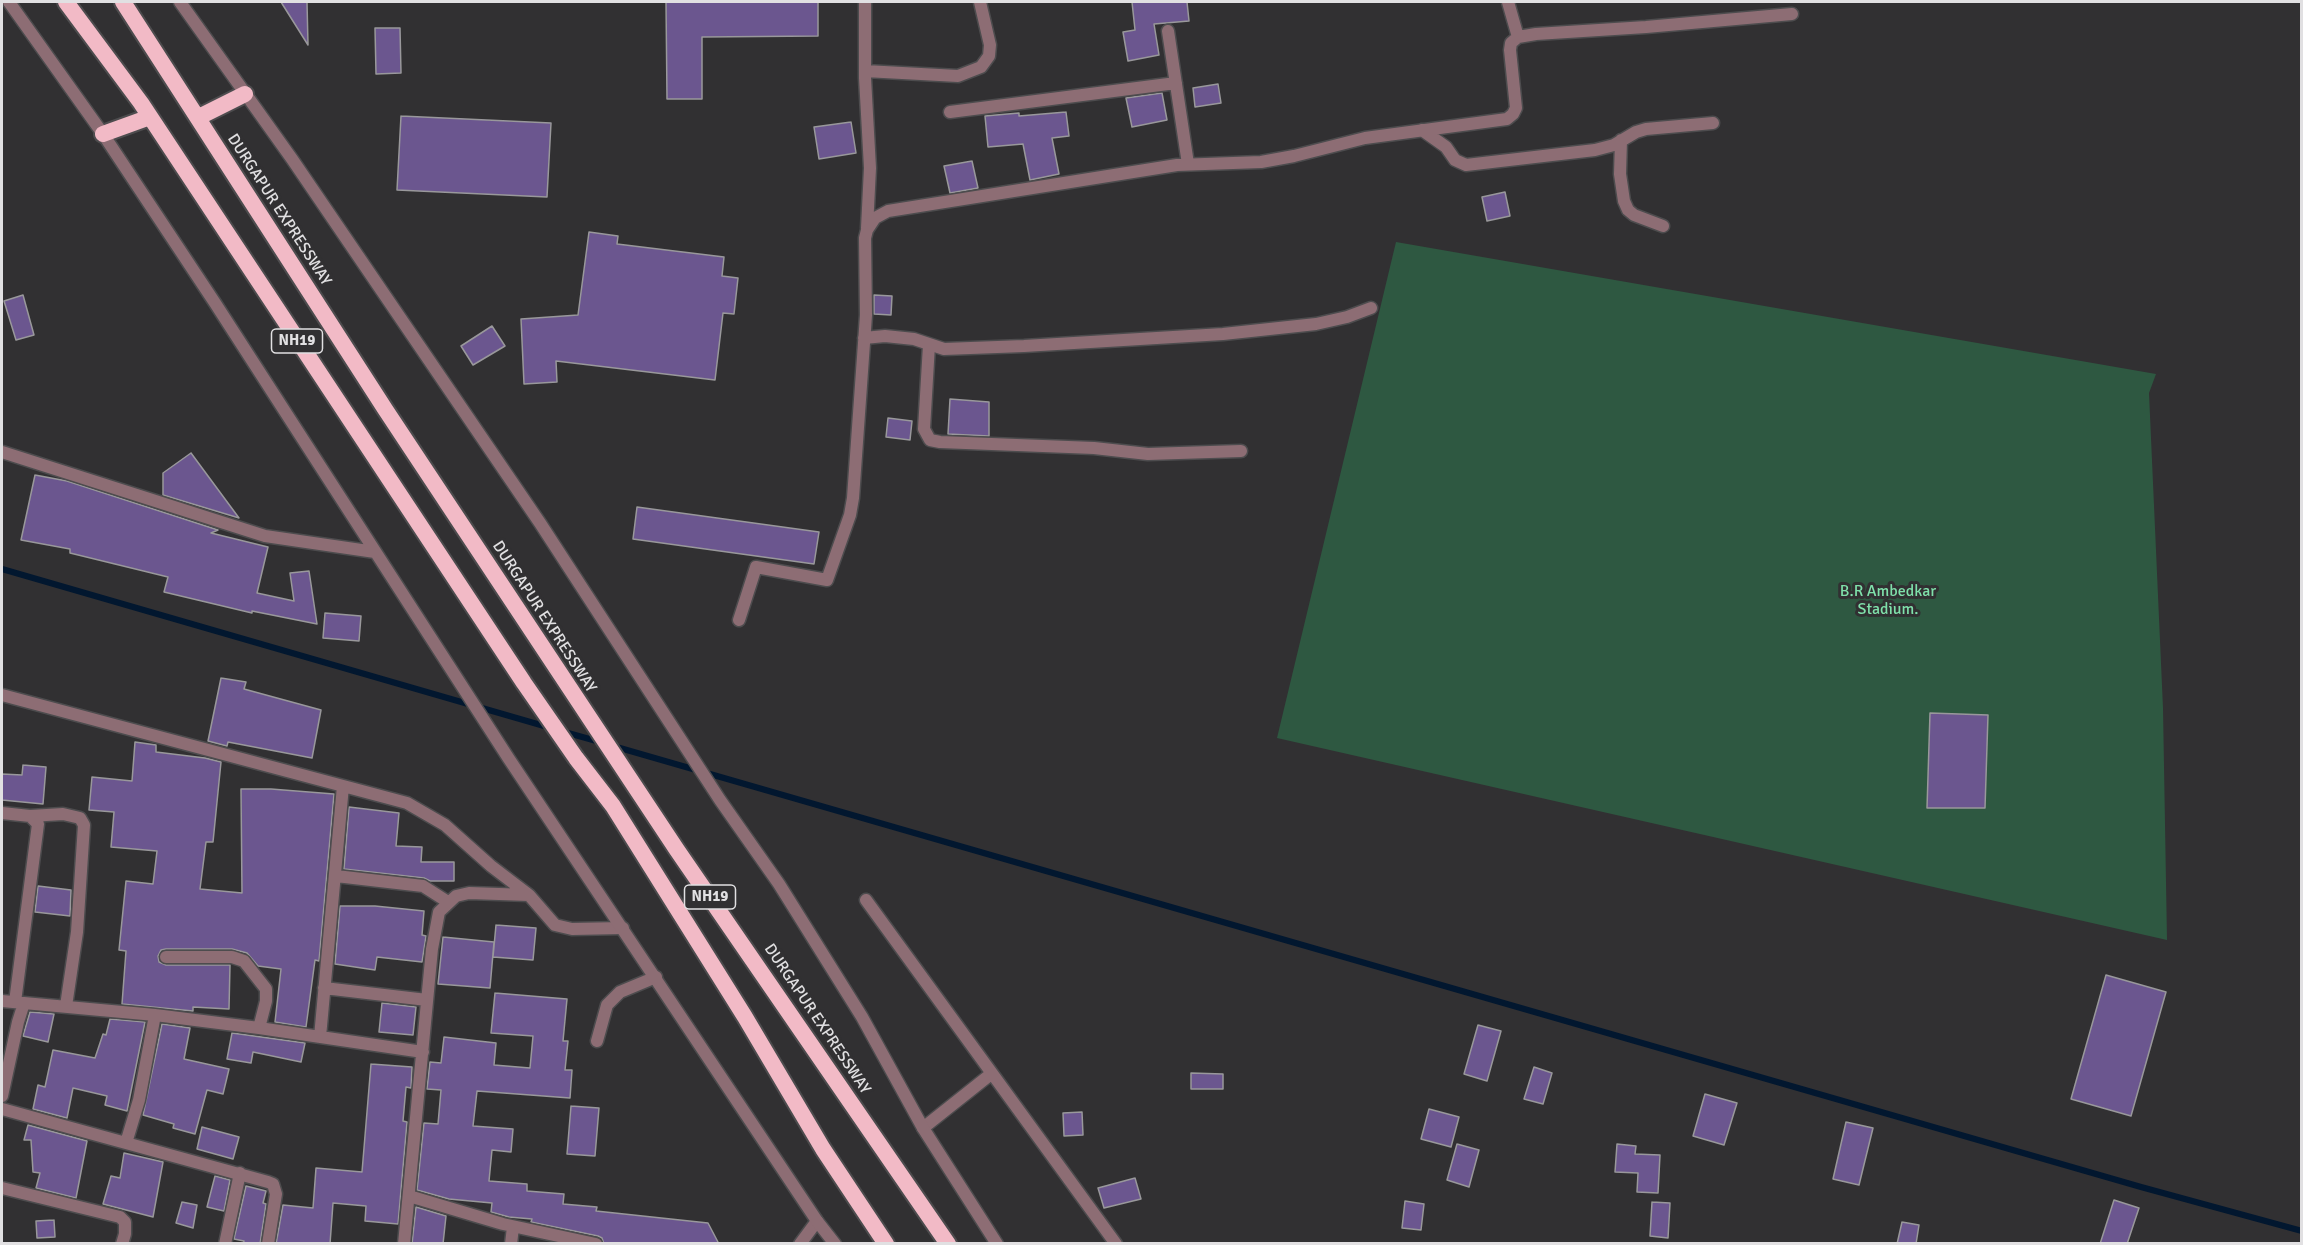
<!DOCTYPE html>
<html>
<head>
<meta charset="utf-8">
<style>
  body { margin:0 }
  #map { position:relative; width:2303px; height:1245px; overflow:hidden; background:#313032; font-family:Signika,sans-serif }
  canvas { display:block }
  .frame { position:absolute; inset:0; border:3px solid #e1e0e2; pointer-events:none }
</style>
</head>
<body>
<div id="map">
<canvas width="2303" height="1245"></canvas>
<div class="frame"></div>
</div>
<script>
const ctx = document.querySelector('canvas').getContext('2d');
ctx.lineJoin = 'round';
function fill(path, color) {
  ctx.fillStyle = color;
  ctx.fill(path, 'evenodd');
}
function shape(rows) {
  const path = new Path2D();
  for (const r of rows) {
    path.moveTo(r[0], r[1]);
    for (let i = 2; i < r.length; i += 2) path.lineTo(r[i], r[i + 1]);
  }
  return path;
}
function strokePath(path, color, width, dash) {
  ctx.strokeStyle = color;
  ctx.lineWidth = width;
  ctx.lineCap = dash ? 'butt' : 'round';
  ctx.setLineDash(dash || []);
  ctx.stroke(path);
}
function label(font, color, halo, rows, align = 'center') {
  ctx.font = font + ' Signika,sans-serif';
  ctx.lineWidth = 6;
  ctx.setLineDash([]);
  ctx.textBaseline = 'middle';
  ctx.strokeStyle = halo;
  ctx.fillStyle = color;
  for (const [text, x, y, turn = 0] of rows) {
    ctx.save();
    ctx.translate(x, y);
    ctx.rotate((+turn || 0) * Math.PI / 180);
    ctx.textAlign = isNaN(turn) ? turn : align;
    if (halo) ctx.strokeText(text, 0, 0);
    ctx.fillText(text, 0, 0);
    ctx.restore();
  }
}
const green = shape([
  [1396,242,2156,374,2149,393,2163,708,2167,940,1277,738]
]);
const stream = shape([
  [2,569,551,728],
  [561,731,600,742],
  [613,746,2141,1187,2302,1231]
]);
const building = shape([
  [281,2,307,2,308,45,281,2],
  [666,2,818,2,818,36,702,37,702,99,667,99,666,2],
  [1132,2,1187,2,1189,21,1154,24,1159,55,1128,61,1123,32,1135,30,1132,2],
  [375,28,400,28,401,73,376,74,375,28],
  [1218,84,1221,103,1195,107,1193,88,1218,84],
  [1162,93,1167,120,1132,127,1126,98,1162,93],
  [1066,112,1069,136,1052,138,1059,174,1030,180,1023,144,988,147,985,116,1019,113,1019,116,1066,112],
  [401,116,551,123,547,197,397,190,401,116],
  [851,122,856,153,819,159,814,127,851,122],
  [972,161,978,188,950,193,944,166,972,161],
  [1505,192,1510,216,1487,221,1482,197,1505,192],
  [589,232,618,236,617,244,724,257,722,276,738,278,734,314,723,313,715,380,556,361,557,382,524,384,521,319,578,315,589,232],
  [23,295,34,335,16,340,4,301,23,295],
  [874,295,892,296,891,315,874,314,874,295],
  [492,326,505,346,473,365,461,346,492,326],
  [950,399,989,402,989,436,948,434,950,399],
  [888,418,912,421,910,440,886,437,888,418],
  [191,453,239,518,163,495,163,473,191,453],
  [35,475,67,481,218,530,211,533,268,547,257,593,294,601,290,573,309,571,317,624,252,611,252,613,164,592,168,577,70,553,70,549,21,540,35,475],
  [637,507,819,532,814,564,633,539,637,507],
  [325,613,361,616,359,641,323,638,325,613],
  [221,678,246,682,244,689,321,710,312,758,228,742,227,746,208,741,221,678],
  [1930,713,1988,715,1985,808,1927,808,1930,713],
  [135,742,156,745,156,752,205,758,221,762,213,842,206,842,200,889,242,893,241,789,271,789,334,794,319,961,315,960,306,1027,275,1022,281,969,258,966,247,953,232,949,166,949,161,950,158,956,159,962,166,965,230,965,229,1009,193,1007,193,1011,122,1004,126,951,119,950,126,881,153,884,157,851,111,847,114,812,89,810,92,777,132,781,135,742],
  [23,765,46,767,43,804,2,800,2,774,22,775,23,765],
  [349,807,399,813,396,846,422,847,421,862,454,862,454,881,430,881,424,878,344,869,349,807],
  [38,886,71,890,70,916,35,912,38,886],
  [340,906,375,906,424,911,422,935,426,936,422,962,377,957,375,970,335,964,340,906],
  [496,925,536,928,533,960,493,957,496,925],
  [443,937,494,942,490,988,438,984,443,937],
  [2106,975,2166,992,2131,1116,2071,1099,2106,975],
  [495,993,567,999,563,1041,568,1041,565,1070,572,1070,570,1098,477,1091,473,1126,513,1129,511,1152,492,1150,489,1181,527,1184,527,1191,564,1194,563,1204,597,1207,596,1211,708,1223,719,1244,604,1244,602,1238,598,1236,531,1222,532,1219,509,1217,491,1212,492,1203,449,1199,417,1190,424,1123,438,1124,441,1090,427,1089,430,1062,441,1063,444,1037,496,1043,494,1065,530,1068,533,1036,491,1033,495,993],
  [382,1003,416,1007,413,1035,379,1032,382,1003],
  [30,1012,54,1014,48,1042,23,1036,30,1012],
  [110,1019,145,1022,127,1111,105,1105,107,1096,73,1088,67,1118,33,1109,38,1085,45,1087,53,1050,95,1058,103,1034,106,1035,110,1019],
  [162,1024,190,1028,184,1059,229,1069,223,1094,207,1090,195,1134,173,1128,174,1124,143,1115,162,1024],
  [1478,1025,1501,1031,1487,1081,1464,1074,1478,1025],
  [232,1033,305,1043,301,1062,253,1052,251,1063,227,1059,232,1033],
  [371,1064,412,1067,411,1088,406,1087,403,1121,407,1122,398,1224,365,1221,366,1206,333,1203,330,1244,276,1244,283,1205,313,1208,316,1168,362,1172,371,1064],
  [1534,1067,1552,1073,1543,1104,1524,1099,1534,1067],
  [1191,1073,1223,1074,1223,1089,1191,1089,1191,1073],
  [1705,1094,1737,1103,1724,1145,1693,1136,1705,1094],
  [571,1106,599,1108,595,1156,567,1154,571,1106],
  [1429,1109,1459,1117,1451,1147,1421,1139,1429,1109],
  [1082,1112,1083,1135,1064,1136,1063,1113,1082,1112],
  [1846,1122,1873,1128,1859,1185,1833,1179,1846,1122],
  [28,1125,87,1141,76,1198,36,1188,40,1173,33,1172,31,1140,24,1140,28,1125],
  [202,1127,239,1137,233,1159,197,1149,202,1127],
  [1457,1144,1479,1150,1469,1187,1447,1180,1457,1144],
  [1617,1144,1636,1146,1635,1154,1660,1155,1658,1193,1637,1192,1638,1173,1615,1172,1617,1144],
  [124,1153,163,1162,153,1217,103,1204,111,1176,120,1178,124,1153],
  [215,1176,230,1180,224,1211,207,1207,215,1176],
  [1135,1178,1141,1199,1104,1208,1098,1188,1135,1178],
  [246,1186,266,1191,263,1203,266,1204,260,1244,243,1244,244,1241,234,1239,246,1186],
  [2114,1200,2139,1208,2127,1244,2100,1244,2114,1200],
  [1405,1201,1424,1204,1421,1230,1402,1228,1405,1201],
  [182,1202,197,1205,193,1228,176,1223,182,1202],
  [1652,1202,1670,1203,1668,1238,1650,1236,1652,1202],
  [416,1207,446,1216,443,1244,412,1244,416,1207],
  [54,1220,55,1237,37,1238,36,1221,54,1220],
  [1902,1222,1919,1225,1916,1244,1897,1244,1902,1222]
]);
const minor = shape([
  [865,2,865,78,870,168,867,228],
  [1508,2,1518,37],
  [1168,31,1188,164],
  [865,71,958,76,981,67,989,56,990,45,980,2],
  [950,112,1176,83],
  [1422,130,1446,147,1455,160,1466,165,1595,150,1614,145,1636,132,1646,129,1713,123],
  [1621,140,1620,174,1624,201,1628,210,1634,215,1663,226],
  [864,338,885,336,914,339,944,349,1024,346,1223,334,1316,324,1347,317,1371,308],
  [929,345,924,429,930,440,940,442,1094,448,1148,454,1241,451],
  [739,620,756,567,827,580,850,515,853,498,866,315,865,238,867,230,875,218,888,211,1177,165,1261,162,1294,156,1365,138,1507,119,1513,114,1516,108,1510,50,1511,43,1518,37,1536,34,1646,27,1792,14],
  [2,695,407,803,445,825,491,866,529,895,555,925,572,929,623,928],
  [2,813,30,816,38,824,15,1002],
  [30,816,63,814,80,818,84,825,77,932,66,1006],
  [336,876,423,886,448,902],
  [866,900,1116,1244],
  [166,957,232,957,244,961,266,989,266,1001,259,1028],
  [324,988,427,1000],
  [2,1001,155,1015,259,1028,423,1052],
  [320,1037,343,786],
  [597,1041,607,1005,620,992,656,977],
  [2,1096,18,1022,24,1003],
  [2,1109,268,1182,273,1184,276,1194,268,1244],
  [923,1128,991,1074],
  [126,1143,139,1100,155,1015],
  [2,1188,120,1217,125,1222,125,1234,122,1244],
  [409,1196,503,1224,596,1244],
  [225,1244,240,1173],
  [404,1244,432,949,439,912,456,896,469,893,529,895],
  [511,1244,513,1227],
  [800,1244,817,1221]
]);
const tertiary = shape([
  [9,2,103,134,215,303,509,759,817,1221,835,1244],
  [180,2,292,159,540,523,720,800,779,884,862,1017,923,1128,997,1244],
  [2,452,265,536,375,552]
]);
const trunk = shape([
  [66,2,141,103,524,683,576,758,613,806,745,1017,823,1149,886,1244],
  [123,2,385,409,677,850,948,1244],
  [199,117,245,94],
  [103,134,150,117]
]);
const shields = [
  [297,341,51],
  [710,897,51]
];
const shieldNames = [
  ["NH19",297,341],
  ["NH19",710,897]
];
const streetNames = [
  ["DURGAPUR EXPRESSWAY",279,210,57],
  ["DURGAPUR EXPRESSWAY",544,617,57],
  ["DURGAPUR EXPRESSWAY",817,1019,56]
];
const parkNames = [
  ["B.R Ambedkar",1888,592],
  ["Stadium.",1888,610]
];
fill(green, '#2e5841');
strokePath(stream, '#02172f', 6);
fill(building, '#6b568f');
strokePath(building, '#99989b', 1.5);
strokePath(minor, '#4d4c4e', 15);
strokePath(tertiary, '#4d4c4e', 15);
strokePath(trunk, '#4d4c4e', 20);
strokePath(minor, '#8d6d74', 12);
strokePath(tertiary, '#8d6d74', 12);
strokePath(trunk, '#f2bac6', 16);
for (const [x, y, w] of shields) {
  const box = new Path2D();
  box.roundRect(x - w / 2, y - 12, w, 24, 4.5);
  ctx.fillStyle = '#313032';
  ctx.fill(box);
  strokePath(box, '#e1e0e2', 1.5);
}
label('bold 15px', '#e1e0e2', null, shieldNames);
label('16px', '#e1e0e2', '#313032', streetNames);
label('16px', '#7fe0aa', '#313032', parkNames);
</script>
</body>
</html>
